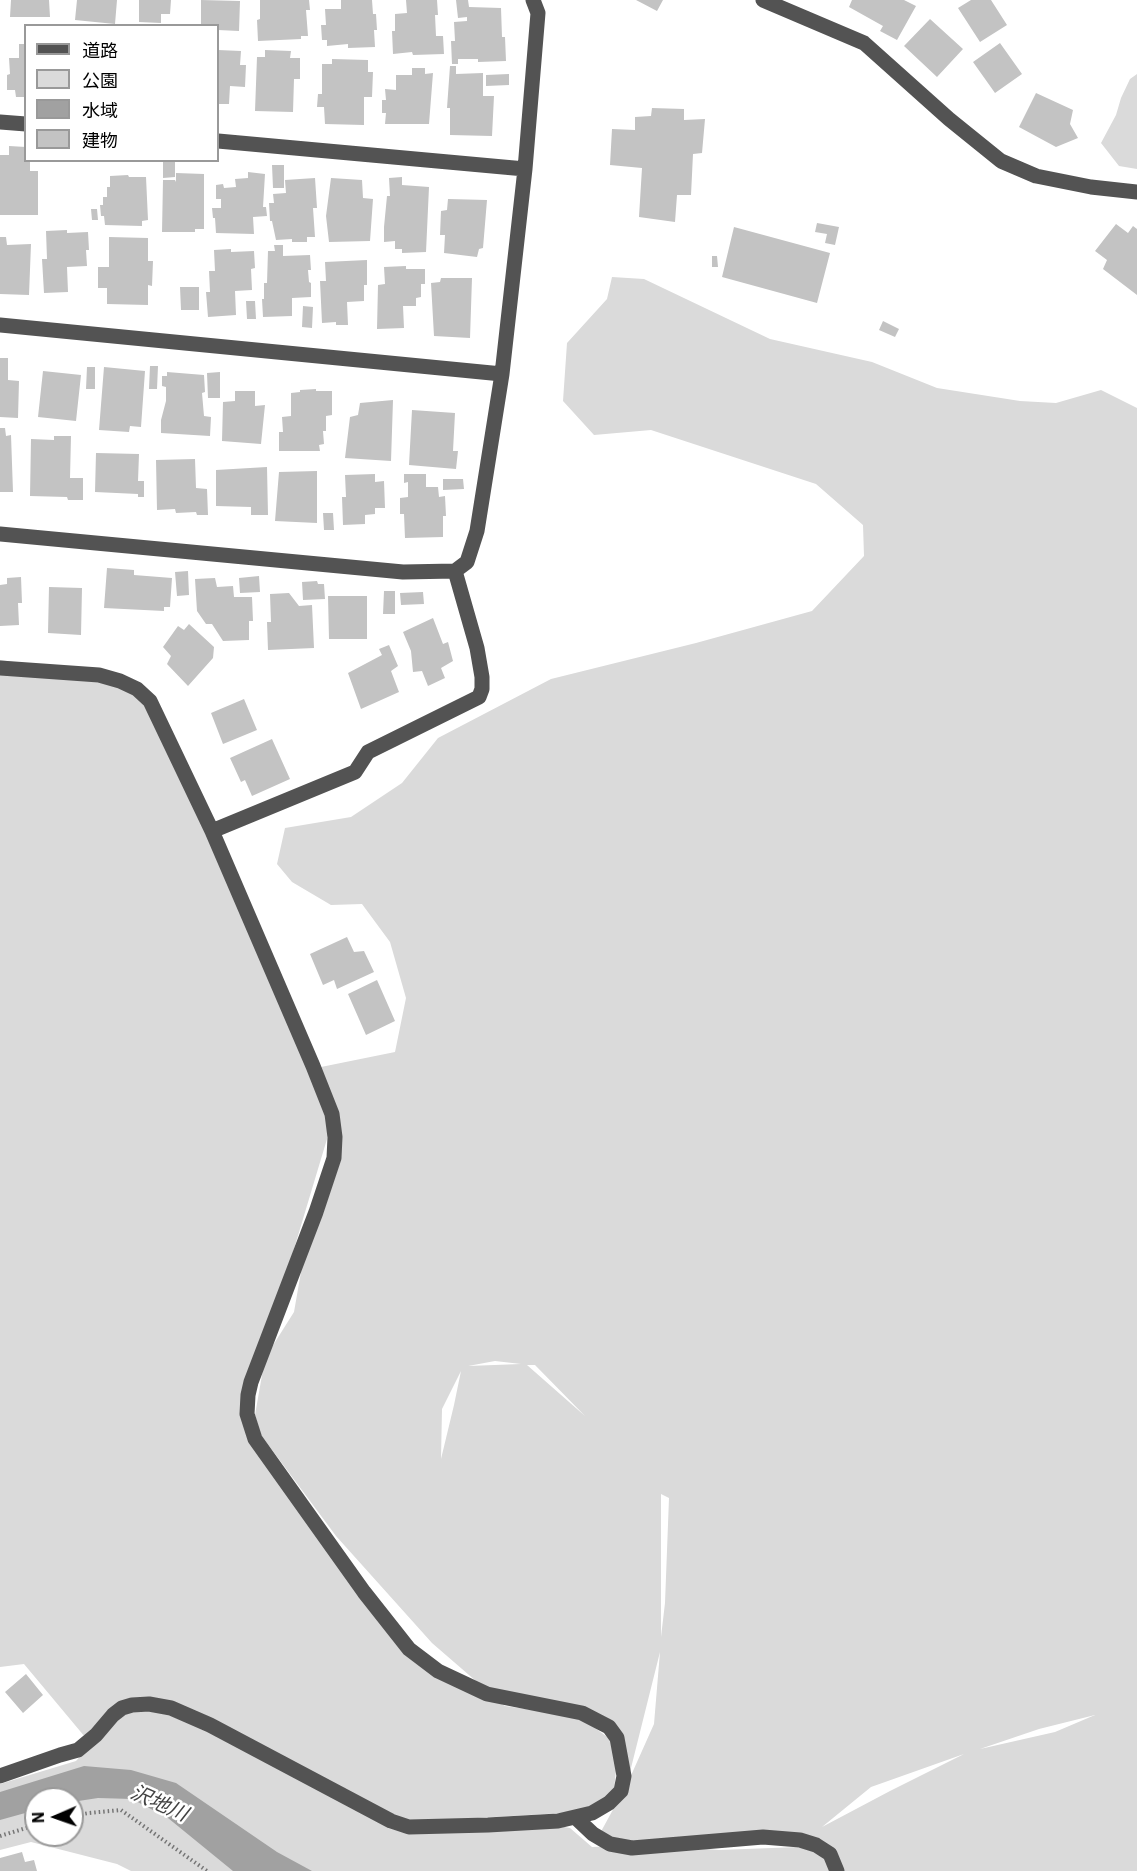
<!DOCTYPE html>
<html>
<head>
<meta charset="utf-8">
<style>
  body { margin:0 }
  #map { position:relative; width:1137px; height:1871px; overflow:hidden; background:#fff; font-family:"IBM Plex Sans","Noto Sans JP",sans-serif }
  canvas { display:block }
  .legend { position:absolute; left:24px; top:24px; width:195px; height:138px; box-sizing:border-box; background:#fff; border:2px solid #999; margin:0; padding:8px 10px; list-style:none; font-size:18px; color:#000 }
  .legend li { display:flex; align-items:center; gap:12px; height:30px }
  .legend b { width:30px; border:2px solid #999 }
  .north { position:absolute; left:24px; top:1787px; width:60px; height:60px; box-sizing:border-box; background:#fff; border:2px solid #999; border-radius:50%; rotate:268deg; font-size:16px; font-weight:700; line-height:24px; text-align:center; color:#000 }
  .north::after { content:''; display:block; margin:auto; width:21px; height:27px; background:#000; clip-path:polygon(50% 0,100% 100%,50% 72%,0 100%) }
</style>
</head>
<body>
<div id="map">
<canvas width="1137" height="1871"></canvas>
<ul class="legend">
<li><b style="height:8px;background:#535353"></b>道路</li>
<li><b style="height:16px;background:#dadada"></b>公園</li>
<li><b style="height:16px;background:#a1a1a1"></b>水域</li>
<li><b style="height:16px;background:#c3c3c3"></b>建物</li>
</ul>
<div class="north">N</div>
</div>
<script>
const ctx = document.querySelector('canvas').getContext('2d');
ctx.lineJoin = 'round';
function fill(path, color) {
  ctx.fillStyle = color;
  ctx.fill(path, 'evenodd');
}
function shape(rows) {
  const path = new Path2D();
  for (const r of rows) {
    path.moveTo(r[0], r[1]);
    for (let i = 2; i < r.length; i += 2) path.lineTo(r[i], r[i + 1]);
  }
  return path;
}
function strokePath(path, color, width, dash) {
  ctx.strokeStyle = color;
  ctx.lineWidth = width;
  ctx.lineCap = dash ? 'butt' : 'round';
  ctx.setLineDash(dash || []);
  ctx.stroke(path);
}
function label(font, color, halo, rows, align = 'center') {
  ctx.font = font + ' "IBM Plex Sans","Noto Sans JP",sans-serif';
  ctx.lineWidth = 5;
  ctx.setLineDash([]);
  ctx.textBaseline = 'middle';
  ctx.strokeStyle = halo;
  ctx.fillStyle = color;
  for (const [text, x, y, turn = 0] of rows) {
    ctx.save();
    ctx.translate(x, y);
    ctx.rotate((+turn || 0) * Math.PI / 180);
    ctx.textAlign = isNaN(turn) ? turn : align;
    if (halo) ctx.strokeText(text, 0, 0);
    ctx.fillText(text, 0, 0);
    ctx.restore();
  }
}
const green = shape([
  [1137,74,1137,169,1119,166,1101,143,1116,115,1121,98,1130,79],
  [612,277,644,279,770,339,872,362,937,388,1020,401,1056,403,1101,390,1137,408,1137,1871,131,1871,117,1864,31,1842,0,1850,0,1784,76,1761,122,1708,167,1708,419,1834,537,1822,570,1828,592,1847,654,1845,719,1850,798,1847,826,1853,800,1840,651,1844,598,1837,627,1784,617,1738,595,1728,614,1742,617,1761,613,1799,580,1812,409,1822,176,1705,124,1701,85,1737,24,1664,0,1667,0,660,99,675,150,701,321,1067,395,1052,406,998,390,942,362,904,331,905,292,882,277,864,285,828,351,817,402,783,438,738,551,679,696,643,812,611,864,556,863,525,816,484,651,430,594,435,563,401,567,343,607,299],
  [330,1129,332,1166,305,1249,294,1312,265,1358,255,1415,261,1435,336,1536,432,1643,484,1688,567,1715,505,1706,405,1649,245,1412],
  [495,1361,521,1364,468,1366],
  [527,1365,535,1365,585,1416],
  [461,1371,454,1405,441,1459,442,1409],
  [661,1494,669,1498,665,1603,661,1637],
  [660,1652,654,1724,629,1780,628,1780],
  [1095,1715,1055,1732,980,1749,1039,1729],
  [964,1754,890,1791,822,1827,871,1787],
  [36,1799,72,1799,72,1835,36,1835]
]);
const water = shape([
  [84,1766,131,1770,176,1783,277,1852,312,1871,233,1871,168,1818,132,1799,98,1798,72,1802,72,1799,36,1799,36,1810,0,1820,0,1792]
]);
const building = shape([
  [11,0,49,0,50,17,10,17],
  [77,0,117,0,115,24,75,20],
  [139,0,171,0,170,14,161,14,161,23,139,22],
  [201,0,240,1,239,31,218,30,218,26,201,26],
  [260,0,309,0,310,10,306,10,308,36,301,36,301,39,258,41,257,20,260,19],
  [341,0,372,0,373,14,376,14,377,30,374,30,375,47,348,48,348,44,327,46,327,40,322,40,321,25,326,25,325,9,341,9],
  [406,0,437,0,438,15,435,15,436,36,443,36,444,54,413,55,412,52,393,54,392,31,395,31,395,14,407,13],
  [456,0,468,0,469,7,501,8,502,37,505,37,506,61,478,62,478,59,458,59,458,64,452,64,451,41,455,41,454,22,467,21,467,17,458,18],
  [636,0,663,0,657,11],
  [852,0,904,0,916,6,897,40,880,31,883,26,849,7],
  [971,0,991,0,1007,25,980,42,958,8],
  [930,19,963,49,937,77,904,46],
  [1000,43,1022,74,995,93,973,62],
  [19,44,26,44,26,97,16,97,15,90,7,90,7,75,10,74,9,58,19,58],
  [218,50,241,51,240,65,246,65,245,87,230,86,229,104,218,104],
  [265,50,291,51,290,58,300,58,300,79,294,79,293,112,255,111,257,57,265,57],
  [332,59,368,60,368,72,373,72,372,97,364,97,364,125,325,124,324,107,317,107,318,94,322,94,322,64,332,64],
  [450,66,456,66,456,74,483,73,483,96,494,96,492,136,450,135,450,108,447,108],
  [412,68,425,68,425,74,433,73,429,124,385,124,386,113,382,113,382,100,386,100,385,89,396,90,396,75,412,75],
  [509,74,509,85,486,86,486,75],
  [1036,93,1073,110,1070,124,1078,138,1056,147,1019,127],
  [652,108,684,109,684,120,705,119,702,153,693,154,691,195,677,195,675,222,639,217,642,168,610,165,612,129,635,130,635,117,651,116],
  [9,146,26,147,26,160,30,160,30,171,38,171,38,215,0,215,0,155,9,155],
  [163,160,175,160,175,177,163,178],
  [272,165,284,165,284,188,273,188],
  [248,172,265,174,263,207,266,207,267,216,253,217,254,234,216,233,215,218,213,218,212,208,221,208,221,199,216,199,216,185,223,184,224,188,236,187,235,179,248,178],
  [176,173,204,174,204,229,195,229,195,232,162,232,163,180,175,180,176,182],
  [128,175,129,177,146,177,148,220,142,221,142,226,105,225,104,216,101,216,100,205,103,205,103,197,107,197,107,187,110,187,110,176],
  [402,177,402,185,429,187,426,252,402,253,402,249,395,249,395,241,384,242,384,227,387,196,390,196,389,178],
  [315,178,317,208,313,208,315,237,307,237,307,242,292,242,292,239,276,240,272,221,270,221,269,203,274,203,273,194,286,193,285,180],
  [331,178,362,180,363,198,373,199,370,241,329,242,326,216],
  [448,199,487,200,483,248,479,249,477,257,444,253,445,235,440,235,441,211,447,210],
  [91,209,97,209,98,220,92,220],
  [817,223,839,227,835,245,825,243,827,234,815,232],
  [1116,224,1128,233,1133,226,1137,229,1137,295,1103,269,1107,260,1095,251],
  [734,227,830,253,817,303,722,277],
  [67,230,67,233,88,232,89,250,86,250,87,266,67,267,68,292,44,293,42,259,47,259,46,231],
  [0,237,6,237,7,245,31,244,29,295,0,294],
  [109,237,148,238,148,261,153,261,152,286,148,285,148,305,107,304,107,288,98,288,98,267,109,267],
  [274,245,283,245,283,256,310,255,311,270,308,270,309,282,311,283,311,297,292,298,292,316,263,317,262,299,264,299,264,283,267,283,268,251,275,251],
  [231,249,231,252,254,251,255,268,251,269,252,290,235,291,236,315,208,317,206,292,210,292,209,271,215,271,214,250],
  [712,256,717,256,718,267,712,267],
  [367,260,367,285,364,285,364,301,347,302,348,325,336,325,336,322,322,323,320,281,326,281,325,262],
  [406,266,406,269,425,269,425,284,421,284,421,297,416,298,416,306,403,306,404,328,377,329,378,285,385,284,384,267],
  [441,278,472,278,470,338,434,336,431,283,440,282],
  [180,287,199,287,199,310,181,310],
  [246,301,255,301,256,319,247,319],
  [303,306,313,307,312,328,302,327],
  [883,321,899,329,895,337,879,330],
  [0,358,8,358,8,380,19,381,18,418,0,417],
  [150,366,158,366,157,389,149,389],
  [87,367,95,367,95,389,86,389],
  [104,367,145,371,141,427,130,426,129,432,99,430],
  [43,371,81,375,76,421,38,417],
  [167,372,204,375,205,392,202,393,204,416,211,417,210,436,161,433,161,420,166,401,166,387,162,386,162,376,167,376],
  [220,372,220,398,208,398,207,373],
  [316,389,316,391,332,391,332,415,326,416,326,431,323,431,324,444,319,445,320,451,279,451,279,432,283,432,282,417,291,416,291,393,300,392,300,390],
  [235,391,255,391,255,406,265,405,261,444,222,441,223,402,235,401],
  [393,400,391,461,345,458,350,417,358,415,360,403],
  [412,410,455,413,453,451,458,451,456,469,409,465],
  [0,428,5,428,6,436,11,435,13,492,0,492],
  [54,436,71,436,70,478,83,478,83,500,68,500,67,497,30,496,31,439,54,440],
  [96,453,139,454,138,481,144,481,144,497,138,497,138,494,95,492],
  [195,459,196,488,207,489,208,515,197,515,196,512,176,513,175,509,157,510,156,460],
  [267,467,268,515,251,515,251,507,216,506,216,470],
  [317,471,317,523,275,521,279,472],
  [375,474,375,482,384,481,385,508,375,508,375,514,365,515,365,524,343,525,342,497,346,497,345,475],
  [404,474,426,474,426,487,438,487,439,497,445,496,446,516,443,516,443,537,405,538,404,514,400,514,400,498,408,497,408,482,404,483],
  [443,479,463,479,464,489,443,490],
  [323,513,333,513,334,530,324,530],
  [107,568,134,570,134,575,172,578,170,607,164,607,164,611,104,608],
  [188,571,189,595,177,596,175,572],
  [259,576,260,592,240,593,239,578],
  [21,577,22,603,18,603,19,625,0,626,0,585,7,584,7,578],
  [215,578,217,587,233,586,234,597,252,597,253,621,249,621,249,640,223,641,212,624,206,624,197,611,195,579],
  [317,581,318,584,324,584,325,599,303,600,302,582],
  [49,587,82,588,81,635,48,633],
  [384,591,395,591,395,614,383,614],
  [423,592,424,604,401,605,400,593],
  [289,593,299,606,312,605,314,648,268,650,267,622,271,622,270,594],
  [328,596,367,596,367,639,329,639],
  [433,618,443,644,448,642,453,661,441,668,445,678,428,686,422,671,413,672,411,651,403,632],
  [189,624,214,647,213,658,188,686,167,664,171,656,163,647,178,626,184,630],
  [389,645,398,666,391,671,399,692,361,709,348,673,382,655,379,649],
  [244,699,257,730,223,744,211,713],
  [272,739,290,779,252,796,245,780,241,782,230,758],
  [347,937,354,952,364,951,374,972,337,989,334,980,323,985,310,954],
  [377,980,395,1021,366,1035,348,994],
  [26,1674,43,1695,23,1713,5,1692],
  [22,1852,25,1862,34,1860,37,1871,0,1871,0,1858]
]);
const path = shape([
  [72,1816,89,1813,121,1810,207,1871],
  [0,1836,36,1825]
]);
const minor = shape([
  [763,0,864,43,949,119,1001,161,1036,176,1091,187,1137,192],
  [0,122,26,124],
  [218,141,525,169],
  [0,325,502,374],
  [0,534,403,572,455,571,467,562,477,531,502,374,525,169,538,13,533,0],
  [0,668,99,675,120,681,137,689,150,701,212,831,313,1066,332,1114,335,1137,334,1158,316,1212,251,1382,248,1395,247,1414,255,1439,364,1592,409,1649,438,1671,487,1694,582,1713,609,1727,617,1738,624,1776,621,1791,609,1803,592,1813,558,1821,488,1825,409,1827,391,1821,210,1725,171,1708,149,1704,132,1705,122,1708,113,1715,96,1735,78,1750,60,1755,0,1776],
  [212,831,355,772,368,752,479,697,482,689,482,677,477,648,455,571],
  [575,1817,593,1834,610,1844,632,1848,763,1837,800,1840,816,1845,830,1854,837,1871]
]);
const waterNames = [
  ["沢地川",159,1804,24]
];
fill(green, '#dadada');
fill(water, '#a1a1a1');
fill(building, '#c3c3c3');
strokePath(path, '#757575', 4, [1.5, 3]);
strokePath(minor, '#535353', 15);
label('italic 20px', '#424242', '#fff', waterNames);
</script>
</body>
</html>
